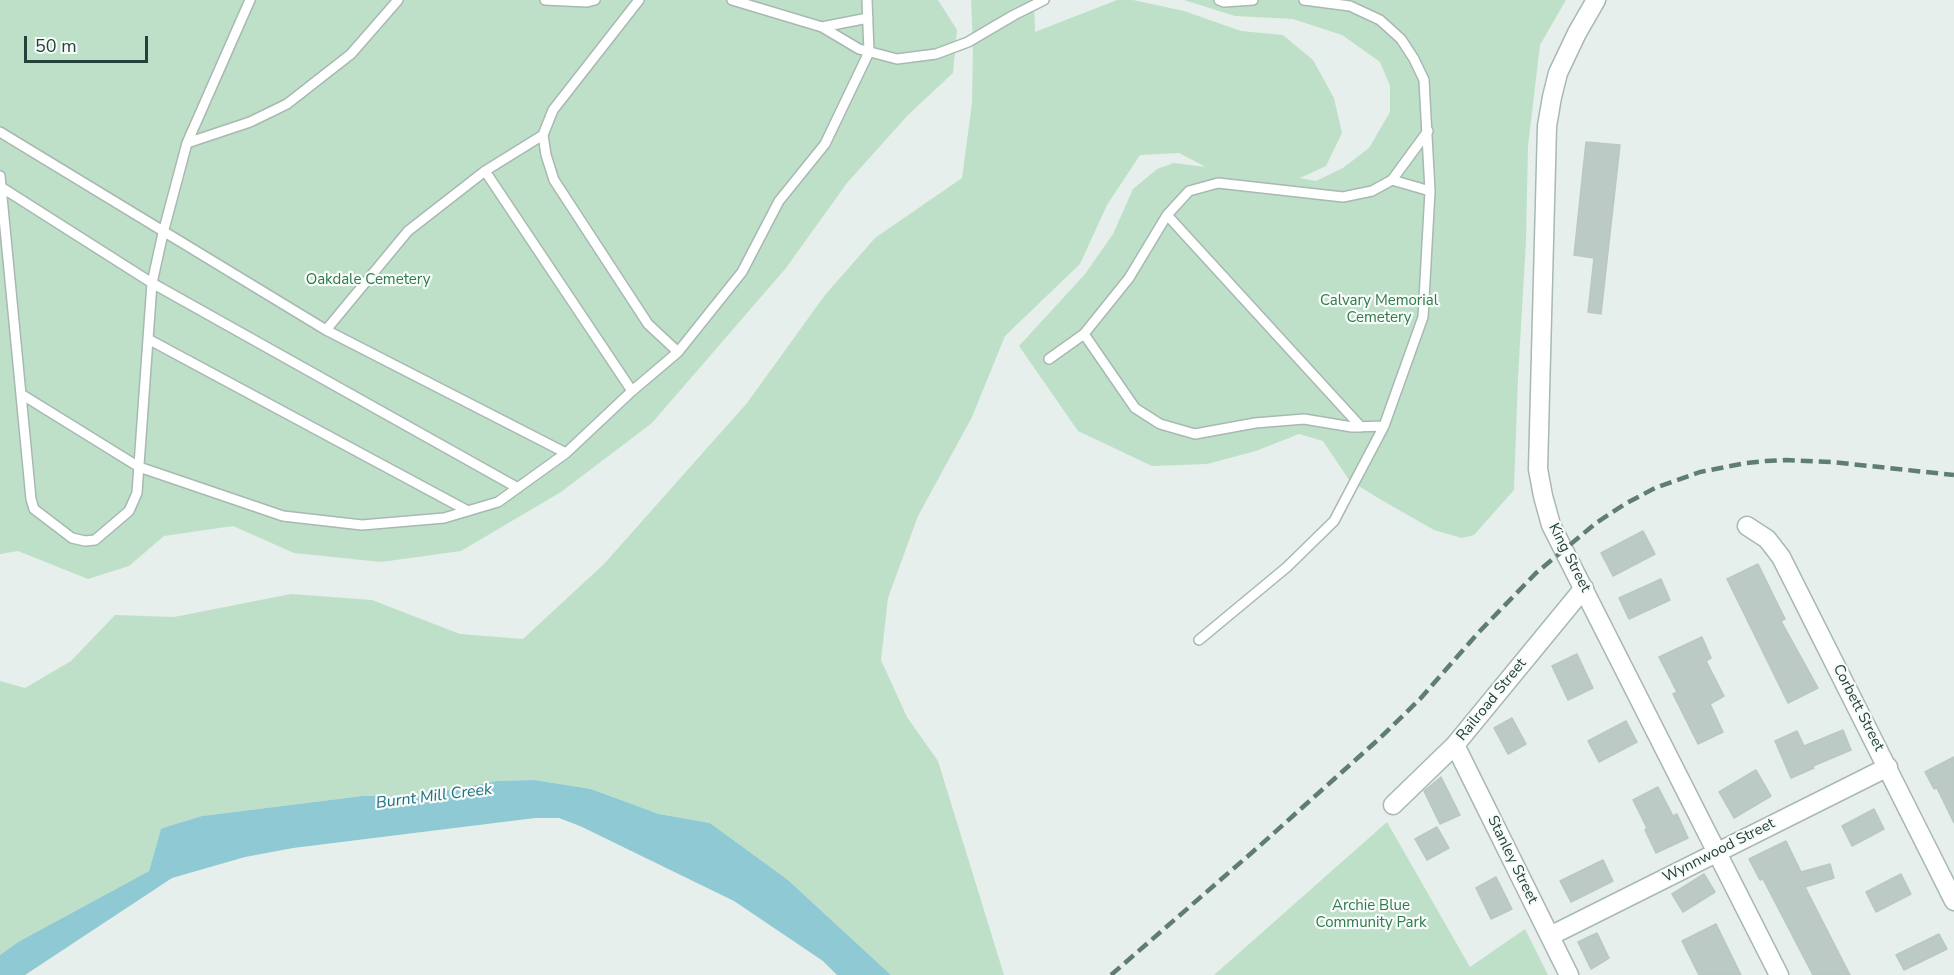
<!DOCTYPE html>
<html>
<head>
<meta charset="utf-8">
<style>
  body { margin:0 }
  #map { position:relative; width:1954px; height:975px; overflow:hidden; background:#e6efeb; font-family:"Nunito Sans",sans-serif }
  canvas { display:block }
  .scale { position:absolute; left:24px; top:36px; width:124px; height:27px; box-sizing:border-box; border:3px solid #24423a; border-top:0; padding-left:8px; font-size:18px; line-height:21px; white-space:nowrap; color:#24423a; -webkit-text-stroke:4px #f7fbf9; paint-order:stroke }
</style>
</head>
<body>
<div id="map">
<canvas width="1954" height="975"></canvas>
<div class="scale">50 m</div>
</div>
<script>
const ctx = document.querySelector('canvas').getContext('2d');
ctx.lineJoin = 'round';
function fill(path, color) {
  ctx.fillStyle = color;
  ctx.fill(path, 'evenodd');
}
function shape(rows) {
  const path = new Path2D();
  for (const r of rows) {
    path.moveTo(r[0], r[1]);
    for (let i = 2; i < r.length; i += 2) path.lineTo(r[i], r[i + 1]);
  }
  return path;
}
function strokePath(path, color, width, dash) {
  ctx.strokeStyle = color;
  ctx.lineWidth = width;
  ctx.lineCap = dash ? 'butt' : 'round';
  ctx.setLineDash(dash || []);
  ctx.stroke(path);
}
function label(font, color, halo, rows, align = 'center') {
  ctx.font = font + ' "Nunito Sans",sans-serif';
  ctx.lineWidth = 4.5;
  ctx.setLineDash([]);
  ctx.textBaseline = 'middle';
  ctx.strokeStyle = halo;
  ctx.fillStyle = color;
  for (const [text, x, y, turn = 0] of rows) {
    ctx.save();
    ctx.translate(x, y);
    ctx.rotate((+turn || 0) * Math.PI / 180);
    ctx.textAlign = isNaN(turn) ? turn : align;
    if (halo) ctx.strokeText(text, 0, 0);
    ctx.fillText(text, 0, 0);
    ctx.restore();
  }
}
const green = shape([
  [0,0,938,0,957,30,953,73,908,115,847,183,786,268,652,423,561,492,461,551,381,562,294,553,233,526,164,536,129,566,88,579,18,551,0,554],
  [971,0,1034,0,1035,32,1117,0,1133,0,1184,11,1241,31,1283,35,1313,60,1334,98,1342,133,1326,166,1300,178,1316,181,1343,168,1369,148,1390,112,1390,86,1380,62,1342,35,1293,19,1235,16,1184,0,1566,0,1540,45,1528,146,1526,241,1518,377,1514,490,1474,535,1462,538,1434,530,1378,498,1349,480,1323,441,1299,434,1256,451,1207,464,1152,466,1078,431,1019,346,1085,274,1113,234,1133,189,1157,169,1174,163,1206,167,1179,153,1140,155,1107,205,1080,264,1005,336,972,417,918,516,888,598,881,660,907,717,938,761,1004,975,891,975,788,880,710,823,659,814,591,789,535,780,497,781,418,796,362,796,202,816,169,826,161,830,149,871,18,942,0,955,0,681,25,688,71,661,115,615,174,617,291,594,372,600,460,634,523,639,604,564,747,403,825,295,875,238,962,178,972,103,973,45],
  [1387,822,1470,967,1525,929,1548,975,1214,975]
]);
const water = shape([
  [535,780,591,789,659,814,710,823,788,880,891,975,837,975,823,961,734,901,580,826,559,818,535,818,293,848,245,857,172,878,25,975,0,975,0,955,18,942,149,871,161,829,169,826,202,816,362,796,418,796,497,781]
]);
const building = shape([
  [1586,142,1620,145,1601,314,1588,312,1594,258,1574,255,1586,142],
  [1643,531,1655,554,1613,576,1601,553,1643,531],
  [1758,564,1785,619,1781,621,1818,688,1788,703,1727,579,1758,564],
  [1661,579,1670,600,1629,619,1619,598,1661,579],
  [1702,637,1711,658,1706,661,1724,696,1710,704,1723,732,1698,744,1673,694,1677,692,1659,657,1702,637],
  [1577,654,1593,688,1568,700,1552,666,1577,654],
  [1512,718,1526,744,1508,754,1494,728,1512,718],
  [1626,721,1637,742,1599,762,1588,741,1626,721],
  [1843,730,1851,750,1813,766,1814,768,1791,778,1775,741,1797,731,1804,746,1843,730],
  [1954,757,1954,823,1937,788,1934,789,1925,772,1954,757],
  [1756,770,1771,796,1734,818,1719,792,1756,770],
  [1441,777,1460,815,1440,824,1424,791,1441,777],
  [1658,787,1673,816,1677,814,1688,838,1656,853,1645,830,1647,828,1633,800,1658,787],
  [1874,809,1884,829,1852,846,1842,826,1874,809],
  [1437,827,1449,848,1427,860,1415,839,1437,827],
  [1786,841,1801,872,1830,864,1834,878,1805,887,1850,975,1813,975,1763,879,1760,880,1749,859,1786,841],
  [1603,860,1613,881,1571,902,1560,881,1603,860],
  [1704,874,1715,892,1683,912,1672,894,1704,874],
  [1901,874,1911,894,1876,912,1866,892,1901,874],
  [1496,877,1512,909,1491,919,1476,888,1496,877],
  [1716,924,1741,975,1699,975,1682,941,1716,924],
  [1597,933,1609,958,1591,969,1578,942,1597,933],
  [1939,934,1947,949,1904,970,1896,955,1939,934]
]);
const service = shape([
  [545,0,587,2,595,0],
  [639,0,553,110,543,135,546,155,554,180,648,324,678,352],
  [732,0,822,27,859,49,897,59,936,54,968,42,1014,15,1044,0],
  [1219,0,1224,2,1253,0],
  [822,27,868,18],
  [0,132,326,330,566,453],
  [187,143,250,122,287,104,351,54,398,0],
  [485,171,632,391],
  [0,176,31,499,34,509,72,538,85,541,95,540,129,511,137,493,152,283,163,233,187,143,250,0],
  [1392,180,1430,191],
  [1,187,152,283,518,488],
  [1167,215,1361,427],
  [326,330,408,231,485,171,543,135],
  [1084,334,1135,408,1160,424,1195,434,1255,423,1304,419,1352,427,1384,426],
  [148,339,468,511],
  [1049,359,1084,334,1129,278,1167,215,1189,191,1218,183,1343,197,1372,191,1392,180,1428,131],
  [21,394,139,467,283,516,362,525,444,518,498,502,566,453,632,391,678,352,742,272,779,201,825,144,869,52,867,0],
  [1199,640,1287,567,1334,521,1384,426,1423,317,1430,191,1424,80,1414,59,1401,39,1380,20,1350,6,1304,0]
]);
const minor = shape([
  [1747,526,1767,539,1781,557,1954,901],
  [1455,745,1569,975],
  [1393,805,1455,745,1584,588],
  [1550,936,1888,767]
]);
const tertiary = shape([
  [1596,0,1577,33,1558,73,1552,97,1547,126,1538,469,1543,496,1551,525,1779,975]
]);
const rail = shape([
  [1111,975,1256,849,1380,738,1420,699,1478,633,1536,573,1596,523,1625,504,1655,488,1700,472,1746,463,1766,461,1786,460,1832,462,1954,475]
]);
const parkNames = [
  ["Oakdale Cemetery",368,280],
  ["Calvary Memorial",1379,301],
  ["Cemetery",1379,318],
  ["Archie Blue",1371,906],
  ["Community Park",1371,923]
];
const streetNames = [
  ["King Street",1569,558,63],
  ["Railroad Street",1492,700,-51],
  ["Corbett Street",1858,708,63],
  ["Wynnwood Street",1719,851,-27],
  ["Stanley Street",1512,860,64]
];
const waterNames = [
  ["Burnt Mill Creek",434,797,-7]
];
fill(green, '#bfe0c8');
fill(water, '#8ec9d4');
fill(building, '#bbcac4');
strokePath(building, '#b8c9c2', 1.5);
strokePath(service, '#a8b8b2', 12);
strokePath(minor, '#a8b8b2', 21);
strokePath(tertiary, '#a8b8b2', 21);
strokePath(service, '#fff', 9);
strokePath(minor, '#fff', 18);
strokePath(tertiary, '#fff', 18);
strokePath(rail, '#5f7d75', 4.5, [12, 6]);
label('15px', '#2d7a4b', '#f7fbf9', parkNames);
label('15px', '#24423a', '#f7fbf9', streetNames);
label('italic 16px', '#1c6f80', '#f7fbf9', waterNames);
</script>
</body>
</html>
